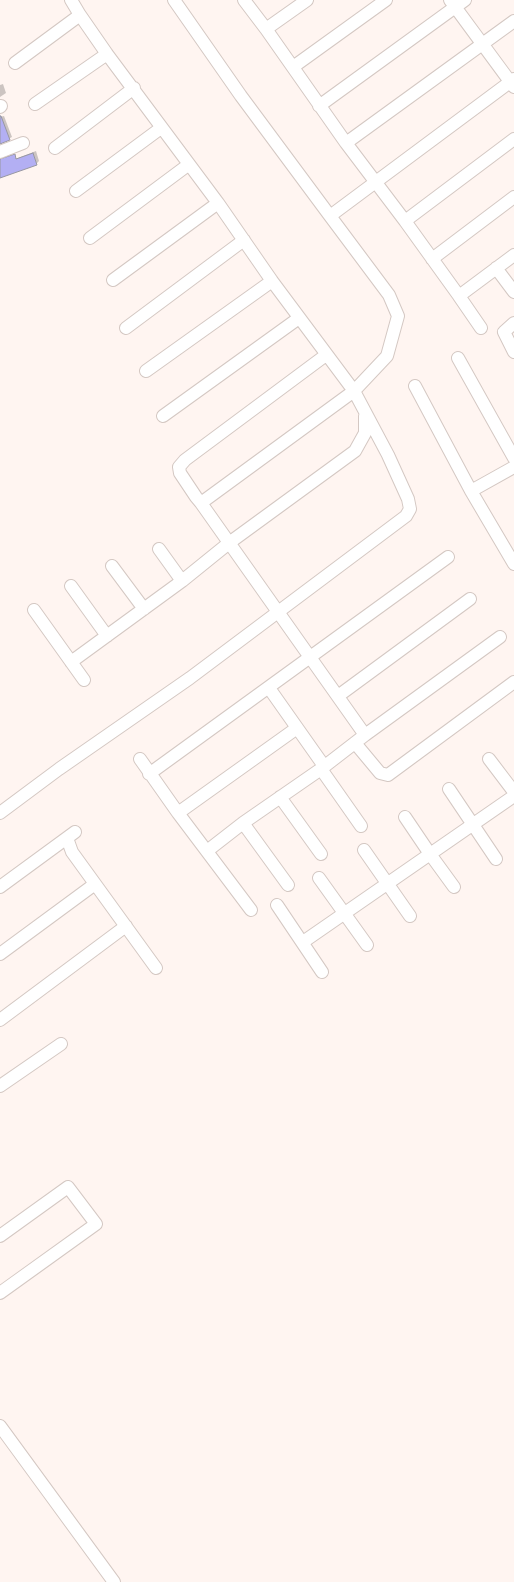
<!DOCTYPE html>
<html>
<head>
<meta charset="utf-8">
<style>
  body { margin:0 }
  canvas { display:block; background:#fff5f1 }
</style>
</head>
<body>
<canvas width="514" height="1582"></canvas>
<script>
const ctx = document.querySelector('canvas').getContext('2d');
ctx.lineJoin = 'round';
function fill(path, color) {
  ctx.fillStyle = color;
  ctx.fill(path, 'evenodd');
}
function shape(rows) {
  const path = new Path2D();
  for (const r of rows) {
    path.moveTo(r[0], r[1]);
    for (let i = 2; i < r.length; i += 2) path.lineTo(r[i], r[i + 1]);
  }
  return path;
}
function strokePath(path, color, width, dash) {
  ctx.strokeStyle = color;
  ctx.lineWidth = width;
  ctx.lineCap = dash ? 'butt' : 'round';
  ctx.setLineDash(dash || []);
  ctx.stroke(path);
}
const shadow = shape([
  [3,84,6,93,0,97,0,85],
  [4,116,12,137,0,143,0,117],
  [36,151,39,161,36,164,13,172,0,178,0,165]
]);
const building = shape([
  [0,116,1,116,10,140,0,144,0,116],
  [33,153,37,165,0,178,0,159,15,154,16,159,33,153]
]);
const minor = shape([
  [174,0,241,96,330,216,514,79],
  [244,0,266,29,346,143,405,221,459,296,514,255],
  [450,0,514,87],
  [266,29,307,0],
  [15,63,80,15],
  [293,67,386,0],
  [35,104,107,54],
  [319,106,465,0],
  [0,107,1,106],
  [346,143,514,21],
  [55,148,134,88],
  [0,152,23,143],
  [76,191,161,128],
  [405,221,514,139],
  [90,238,188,165],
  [432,259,514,197],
  [496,268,514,292],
  [113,280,218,203],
  [459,296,481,328],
  [514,323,504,332,514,352],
  [126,328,244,240],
  [326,355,185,460,179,467,180,473,196,497,201,503,365,735,500,637],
  [458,358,514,458],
  [146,371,272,281],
  [415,386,471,491,514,564],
  [163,416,299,318],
  [471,491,514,467],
  [201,503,354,391,387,356,398,316,389,295,330,216],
  [159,549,182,581],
  [112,566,144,609],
  [71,586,107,636],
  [34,610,84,680],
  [71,662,182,581,229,543,355,451,365,433,365,416],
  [269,688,324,766],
  [338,696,470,599],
  [355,743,380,773,388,775,514,682],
  [140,759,178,813,251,910],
  [489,759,514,792],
  [321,769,361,826],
  [149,774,448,557],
  [449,789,496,859],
  [280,797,321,854],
  [0,813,59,769,190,678,406,516,410,509,408,499,388,455,354,391,272,281,218,203,107,54,80,15,71,0],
  [178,813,297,728],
  [405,817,430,854,454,887],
  [67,838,72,852,156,968],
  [364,850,410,916],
  [207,851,243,823],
  [319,878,367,945],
  [288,885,243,823,321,769,365,735],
  [0,887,75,832],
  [277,905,322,972],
  [303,942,514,796],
  [0,954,95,884],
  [0,1020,126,926],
  [0,1086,61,1044],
  [0,1236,68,1187,96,1224,0,1293],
  [0,1426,114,1582]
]);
fill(shadow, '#0003');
fill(building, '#b3aff3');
strokePath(building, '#9797a2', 1);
strokePath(minor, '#d4c8c3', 14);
strokePath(minor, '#fff', 12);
</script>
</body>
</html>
